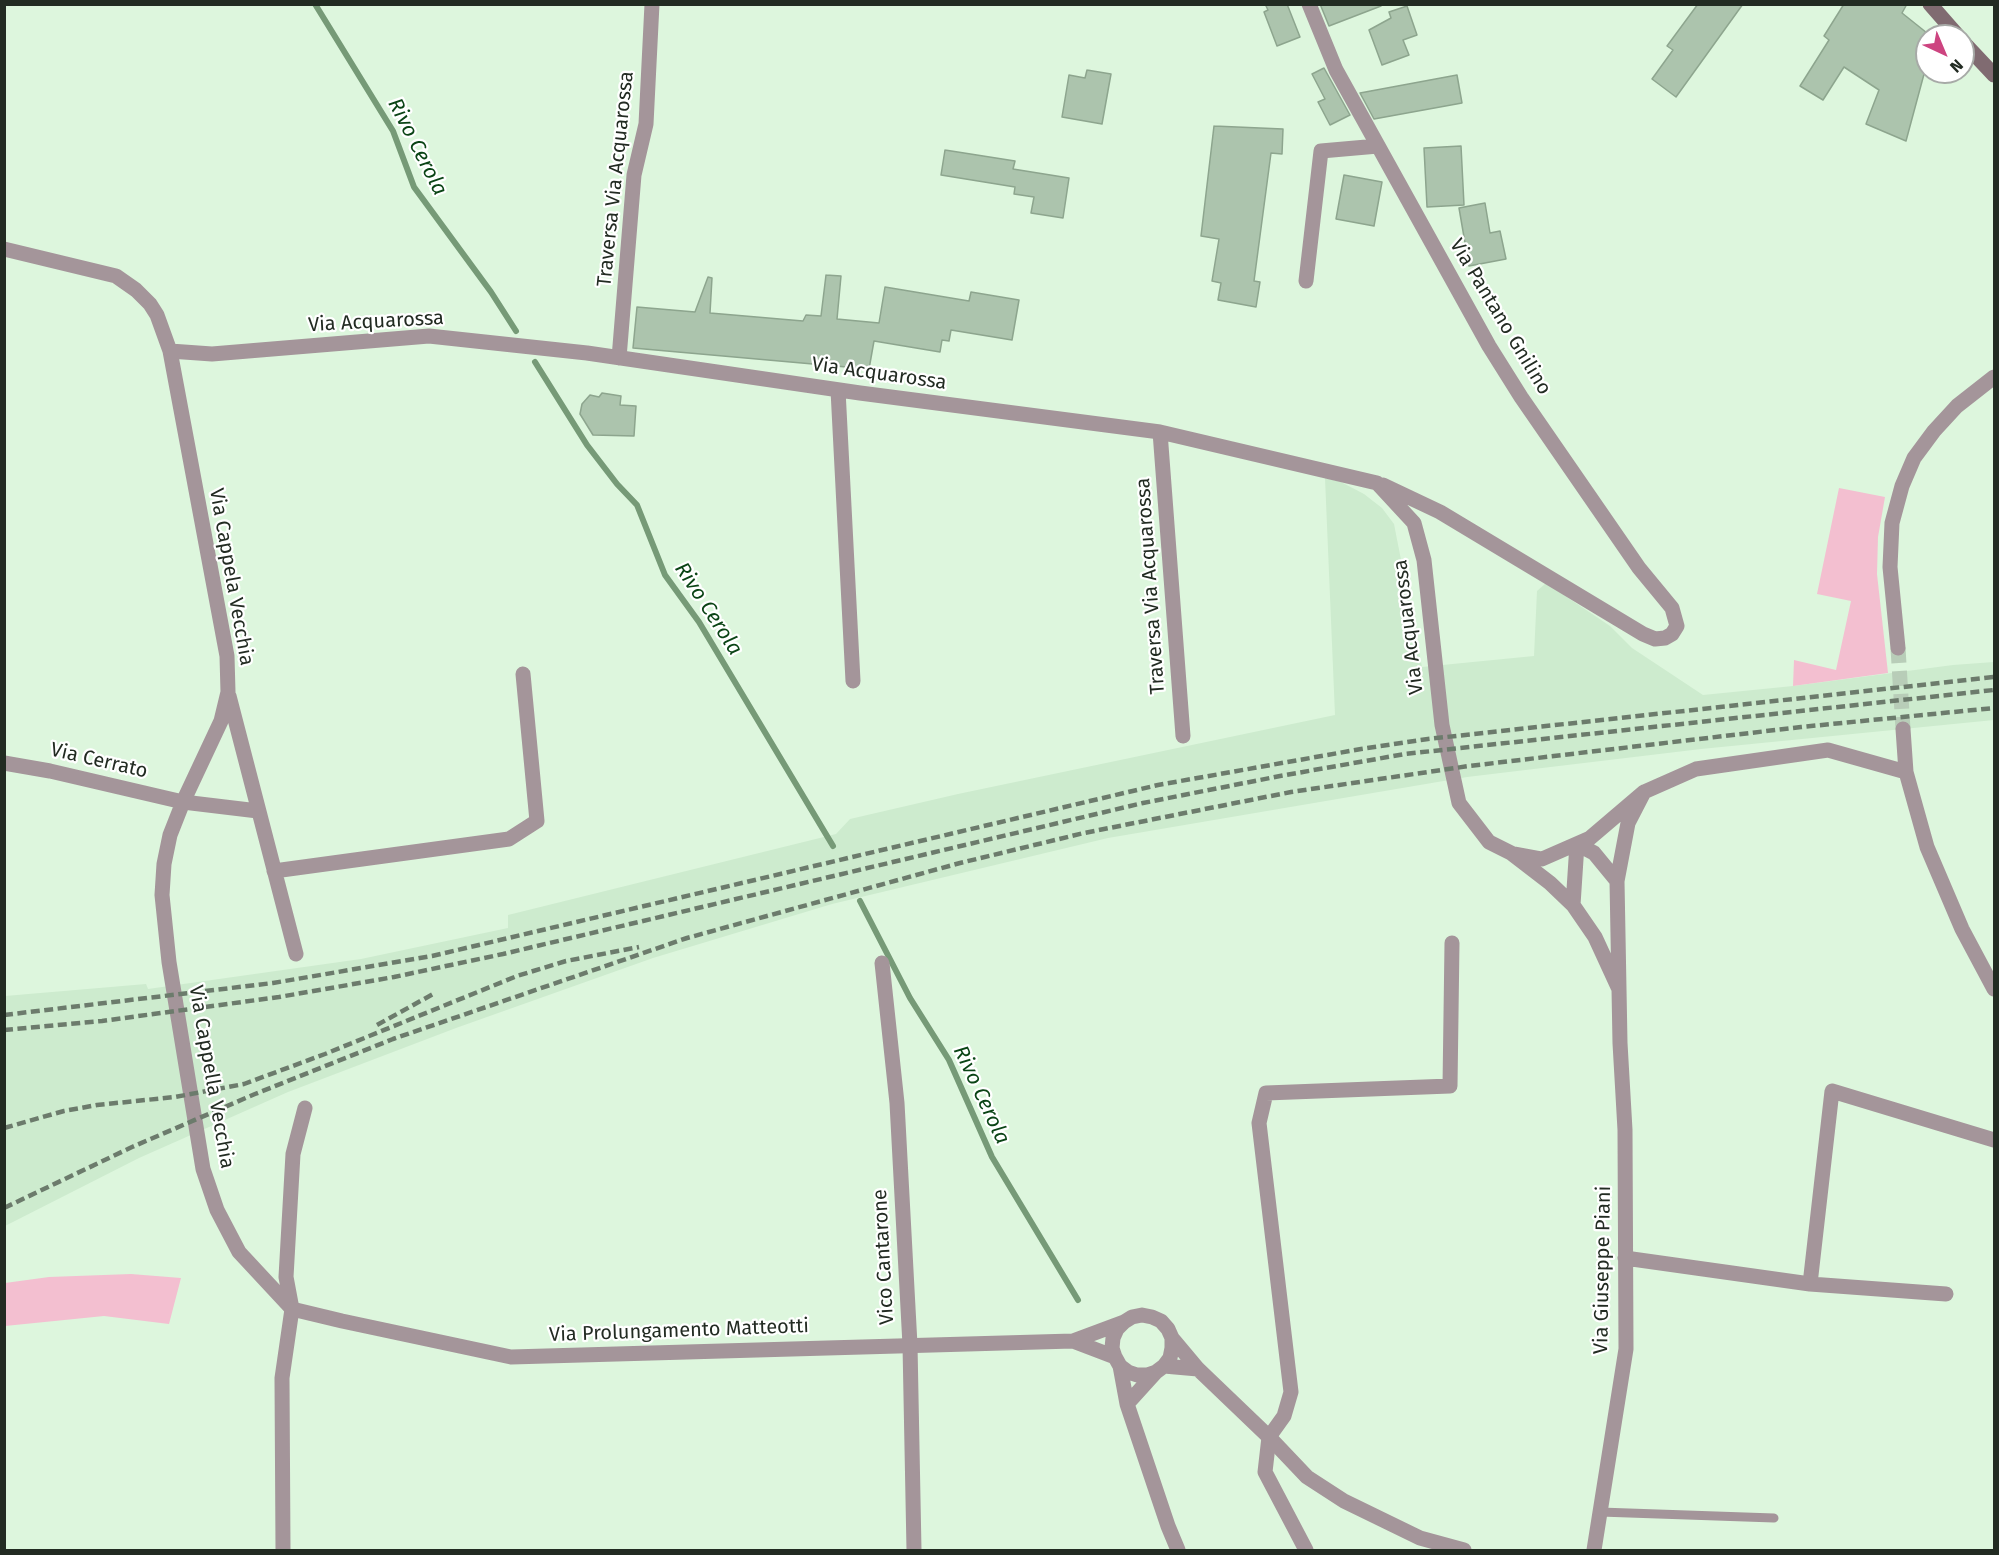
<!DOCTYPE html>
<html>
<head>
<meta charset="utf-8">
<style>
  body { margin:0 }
  #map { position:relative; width:1999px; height:1555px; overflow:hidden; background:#ddf6dd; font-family:"Fira Sans",sans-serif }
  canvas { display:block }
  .frame { position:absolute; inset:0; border:6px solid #222b22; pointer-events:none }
  .north { position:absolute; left:1915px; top:24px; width:60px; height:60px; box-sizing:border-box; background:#fff; border:2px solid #a7aaa7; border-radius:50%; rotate:136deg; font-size:16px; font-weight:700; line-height:24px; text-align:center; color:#222b22 }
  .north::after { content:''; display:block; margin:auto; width:21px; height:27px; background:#cd4480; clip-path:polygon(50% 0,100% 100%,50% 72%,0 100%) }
</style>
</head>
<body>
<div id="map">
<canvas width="1999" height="1555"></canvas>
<div class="frame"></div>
<div class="north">N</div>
</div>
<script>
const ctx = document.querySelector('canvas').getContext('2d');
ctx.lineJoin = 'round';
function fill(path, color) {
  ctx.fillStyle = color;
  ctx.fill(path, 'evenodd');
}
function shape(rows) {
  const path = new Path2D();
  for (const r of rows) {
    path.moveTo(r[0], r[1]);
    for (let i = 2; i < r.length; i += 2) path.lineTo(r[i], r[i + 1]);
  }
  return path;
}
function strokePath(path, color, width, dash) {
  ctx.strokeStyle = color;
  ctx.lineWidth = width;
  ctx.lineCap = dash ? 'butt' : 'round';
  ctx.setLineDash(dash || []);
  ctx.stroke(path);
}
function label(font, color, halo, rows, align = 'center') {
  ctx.font = font + ' "Fira Sans",sans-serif';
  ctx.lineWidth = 4.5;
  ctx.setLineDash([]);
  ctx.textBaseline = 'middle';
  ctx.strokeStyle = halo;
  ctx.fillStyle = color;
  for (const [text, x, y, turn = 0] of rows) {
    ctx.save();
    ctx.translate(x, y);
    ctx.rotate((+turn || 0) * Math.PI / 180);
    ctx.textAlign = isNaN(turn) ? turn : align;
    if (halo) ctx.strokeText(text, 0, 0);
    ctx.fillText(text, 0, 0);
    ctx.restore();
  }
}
const built = shape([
  [1325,478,1341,482,1364,494,1382,508,1394,524,1422,667,1534,656,1537,591,1546,583,1610,626,1632,648,1703,695,1793,686,1953,665,1994,662,1994,720,1701,749,1467,777,1108,838,832,904,653,958,456,1028,288,1092,139,1158,5,1226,5,996,146,984,148,989,361,959,508,928,508,915,836,834,850,819,958,794,1335,715]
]);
const green = shape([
  [1839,488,1885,497,1878,537,1877,574,1888,673,1793,686,1794,660,1836,670,1851,601,1817,594],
  [131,1274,181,1278,169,1324,104,1316,5,1326,5,1283,49,1277]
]);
const stream = shape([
  [315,4,393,131,414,187,491,292,516,331],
  [535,362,587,445,617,484,637,505,665,575,699,622,833,846],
  [860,901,910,998,949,1060,992,1157,1078,1300]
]);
const building = shape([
  [1265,4,1287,4,1300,37,1277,46,1264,12,1268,10,1265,4],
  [1320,4,1381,4,1381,6,1329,26,1320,4],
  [1698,4,1743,4,1676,97,1652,79,1673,50,1667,46,1698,4],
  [1844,4,1907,4,1902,13,1927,33,1927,63,1906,141,1866,124,1879,90,1844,67,1823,100,1800,86,1829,40,1824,36,1844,4],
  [1407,6,1417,35,1403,40,1409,55,1382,65,1369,30,1391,18,1389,12,1407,6],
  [1324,68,1350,115,1330,125,1318,102,1325,99,1312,74,1324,68],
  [1087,70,1111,74,1102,124,1062,117,1069,75,1085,78,1087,70],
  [1457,75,1462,103,1374,119,1360,93,1457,75],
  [1214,126,1283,129,1282,154,1271,153,1254,281,1260,282,1256,307,1218,300,1221,283,1212,281,1219,239,1201,236,1214,126],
  [1461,146,1464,205,1427,207,1424,148,1461,146],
  [945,150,1015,161,1013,169,1069,178,1063,218,1031,213,1034,197,1014,194,1015,187,941,175,945,150],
  [1344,175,1382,182,1374,226,1336,219,1344,175],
  [1485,203,1490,233,1500,231,1506,259,1469,266,1459,208,1485,203],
  [826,275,841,276,837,319,879,323,885,287,969,301,971,292,1019,300,1012,340,951,330,949,341,942,340,940,352,874,341,869,369,633,348,637,307,695,312,708,277,712,278,710,313,803,321,806,315,821,316,826,275],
  [602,393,621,396,620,405,636,406,634,436,593,435,580,414,582,404,590,395,599,397,602,393]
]);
const minorTunnel = shape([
  [1898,648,1903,729]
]);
const service = shape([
  [1600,1512,1774,1518]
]);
const minor = shape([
  [1309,4,1336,70,1489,346,1521,397,1639,568,1672,608,1677,626,1672,634,1665,638,1655,639,1643,634,1440,512,1383,485],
  [4,249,116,276,136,290,150,304,157,315,170,351,227,656,228,692,221,721,183,802,170,835,164,864,162,895,169,962,203,1169,217,1210,239,1252,292,1309],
  [1306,281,1321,151,1378,146],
  [170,351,212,354,429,336,587,353,860,393,1160,432,1377,483,1414,523,1424,560,1442,725,1459,803,1489,842,1511,853,1550,883,1573,905,1595,937,1618,987],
  [619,358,634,175,646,124,652,4],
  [838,390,853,681],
  [1160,432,1183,736],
  [1898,648,1890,567,1892,523,1902,486,1914,458,1934,431,1957,406,1994,377],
  [229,696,296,954],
  [1903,729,1906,772,1927,847,1962,929,1994,989],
  [4,763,50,771,183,802,258,811],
  [1577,844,1594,853,1617,881],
  [1515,854,1542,859,1590,838,1644,792,1696,769,1828,750,1906,772],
  [274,871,509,839,537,821,523,674],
  [1573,905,1577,844],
  [882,963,897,1103,910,1345,914,1550],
  [1625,1258,1810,1284,1946,1294],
  [1810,1284,1832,1091,1994,1140],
  [292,1309,286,1277,293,1154,305,1108],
  [1306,1550,1265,1472,1269,1437,1284,1416,1291,1392,1259,1123,1266,1093,1450,1086,1452,943],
  [1594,1550,1626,1349,1625,1130,1620,1043,1617,881,1628,823,1644,792]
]);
const tertiary = shape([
  [1172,1338,1198,1369,1269,1437,1307,1477,1344,1501,1420,1538,1464,1550],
  [1073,1341,1115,1357],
  [1120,1366,1127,1404,1168,1526,1178,1550],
  [1164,1366,1170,1358,1172,1348,1172,1338,1168,1329,1161,1321,1152,1317,1142,1315,1132,1317,1124,1322,1117,1329,1113,1338,1112,1348,1115,1357,1120,1366,1128,1372,1137,1375,1147,1375,1156,1372,1164,1366,1198,1369],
  [1127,1404,1156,1372],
  [283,1550,282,1378,292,1309,342,1321,511,1357,1073,1341,1124,1322]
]);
const secondary = shape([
  [1930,4,1958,36],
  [1963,42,1994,75]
]);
const rail = shape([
  [4,1015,273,983,432,956,1158,785,1361,749,1428,739,1994,677],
  [377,1025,435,993],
  [4,1030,102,1021,279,997,394,977,503,954,1143,803,1280,776,1405,754,1994,690],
  [4,1128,64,1111,97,1105,175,1097,244,1084,325,1054,517,976,566,961,639,947],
  [4,1208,132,1147,255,1094,393,1039,687,938,960,863,1084,833,1291,792,1469,766,1801,727,1994,708]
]);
const streetNames = [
  ["Traversa Via Acquarossa",616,179,-84],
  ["Via Pantano Gnilino",1500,317,59],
  ["Via Acquarossa",376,322,-3],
  ["Via Acquarossa",879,374,8],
  ["Via Cappela Vecchia",231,577,80],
  ["Traversa Via Acquarossa",1151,586,-94],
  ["Via Acquarossa",1409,627,-97],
  ["Via Cerrato",99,761,13],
  ["Via Cappella Vecchia",211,1077,80],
  ["Vico Cantarone",884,1257,-93],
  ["Via Giuseppe Piani",1603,1270,-89],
  ["Via Prolungamento Matteotti",679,1331,-2]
];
const waterNames = [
  ["Rivo Cerola",417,147,63],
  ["Rivo Cerola",708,609,57],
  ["Rivo Cerola",981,1095,65]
];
fill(built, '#cdebce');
fill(green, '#f3bfd0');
strokePath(stream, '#769a77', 6);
fill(building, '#acc4ad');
strokePath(building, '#8da58e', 1.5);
strokePath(minorTunnel, '#b8cdb8', 15, [15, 8]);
strokePath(service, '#a4959a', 9);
strokePath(minor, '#a4959a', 15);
strokePath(tertiary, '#a4959a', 15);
strokePath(secondary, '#806b71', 15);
strokePath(rail, '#6c7b6c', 4.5, [9, 4.5]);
label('20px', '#222b22', '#fff', streetNames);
label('italic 21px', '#0a4415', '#fff', waterNames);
</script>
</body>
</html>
